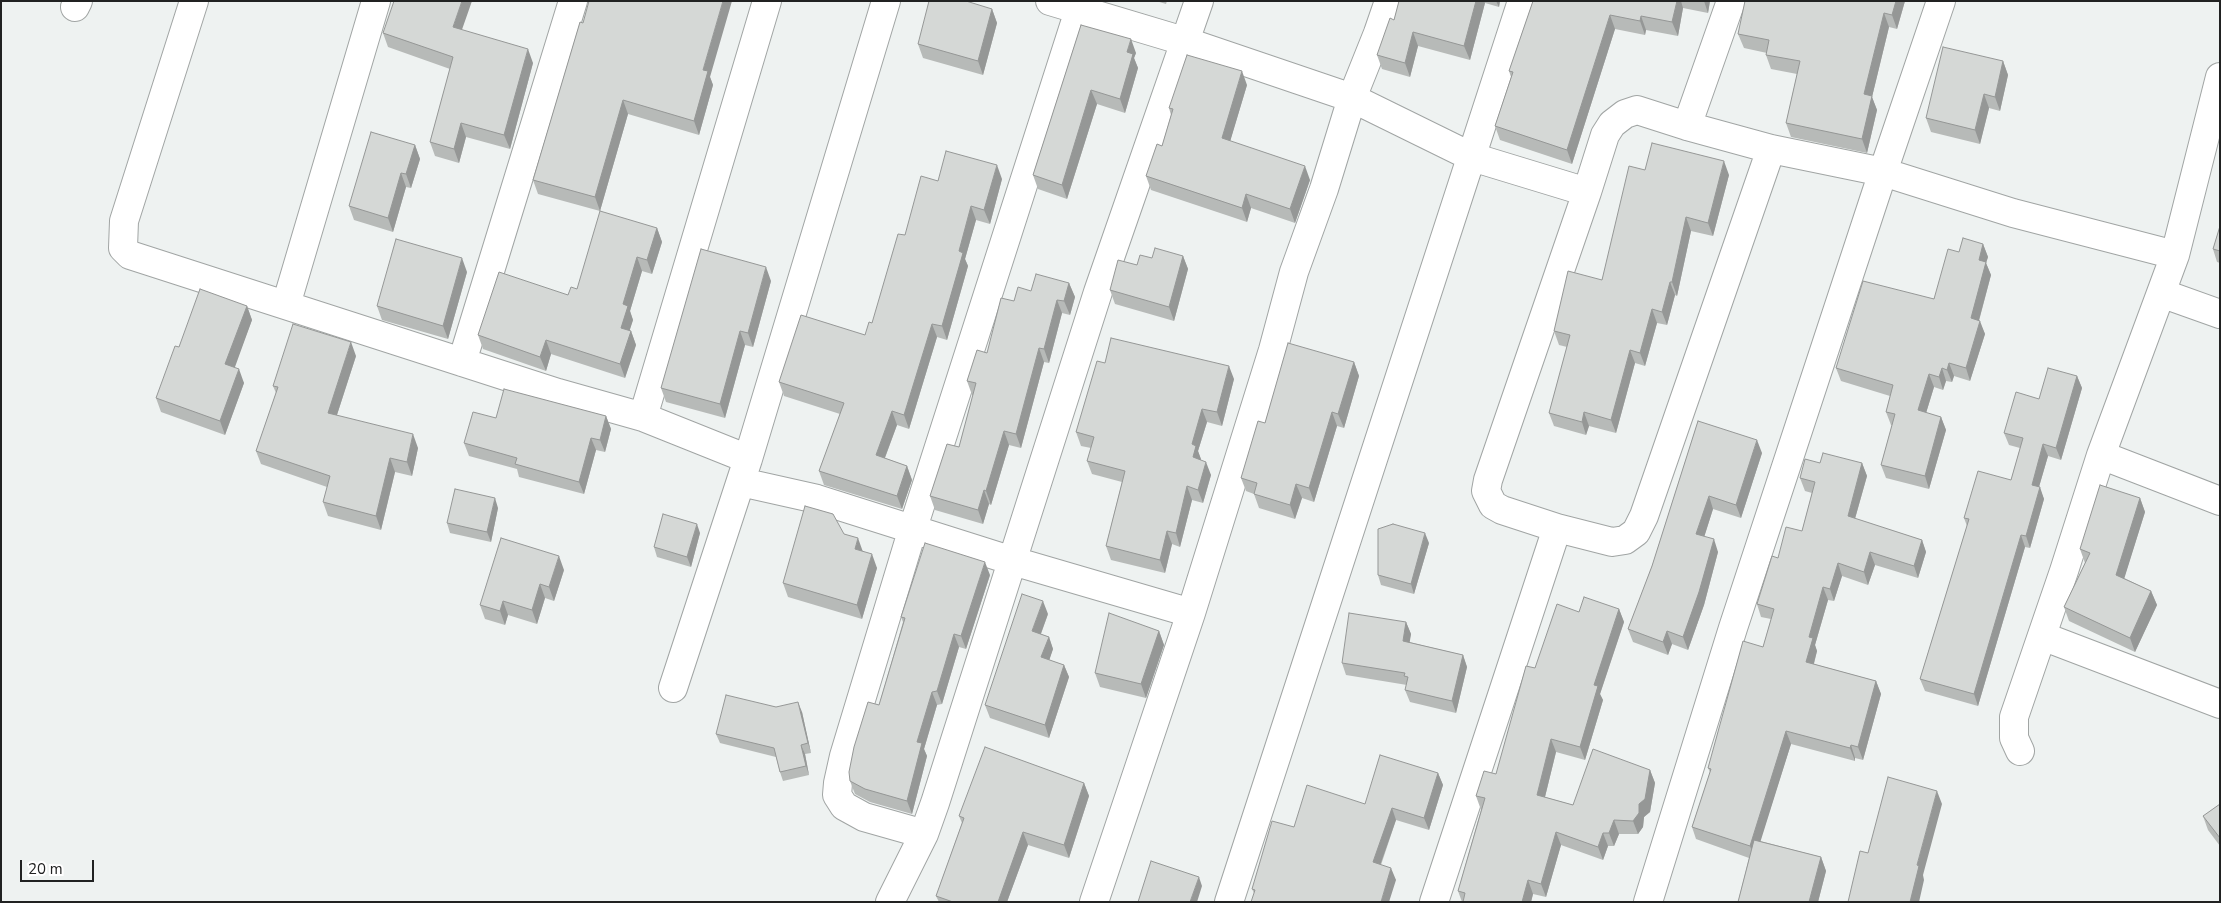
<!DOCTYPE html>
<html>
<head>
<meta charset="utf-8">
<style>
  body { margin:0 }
  #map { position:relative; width:2221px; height:903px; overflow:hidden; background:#eef2f1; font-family:"Nunito Sans",sans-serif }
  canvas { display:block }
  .frame { position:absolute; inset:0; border:2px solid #212222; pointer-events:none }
  .scale { position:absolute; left:20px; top:860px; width:74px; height:22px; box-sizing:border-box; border:2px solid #212222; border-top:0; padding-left:6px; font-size:15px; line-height:18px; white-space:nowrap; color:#212222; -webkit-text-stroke:4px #fff; paint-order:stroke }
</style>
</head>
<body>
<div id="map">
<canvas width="2221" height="903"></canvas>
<div class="frame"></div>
<div class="scale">20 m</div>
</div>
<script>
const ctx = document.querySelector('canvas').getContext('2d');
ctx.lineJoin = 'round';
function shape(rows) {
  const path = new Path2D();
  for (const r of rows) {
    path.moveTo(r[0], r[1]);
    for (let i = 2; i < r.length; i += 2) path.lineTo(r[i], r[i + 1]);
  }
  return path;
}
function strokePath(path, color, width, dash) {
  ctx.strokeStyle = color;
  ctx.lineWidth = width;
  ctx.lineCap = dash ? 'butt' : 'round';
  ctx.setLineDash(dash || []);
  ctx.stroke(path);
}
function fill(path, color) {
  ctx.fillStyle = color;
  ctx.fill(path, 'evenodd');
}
const minor = shape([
  [194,1,124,221,123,248,130,255,558,393,643,417,748,459],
  [1050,1,1187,42,1352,98,1472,157,1587,192,1605,135,1612,124,1625,114,1637,110,1687,126,1771,149,1883,172,2013,213,2175,255],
  [75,7,78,1],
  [1687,126,1731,1],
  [1587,192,1488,480,1486,491,1493,505,1502,510,1557,528,1612,542,1625,540,1636,532,1644,516,1771,149],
  [2161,293,2220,314],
  [286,305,376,1],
  [462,362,573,1],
  [643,417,767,1],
  [2101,455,2220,501],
  [741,482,817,499,1013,561,1191,613],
  [2042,636,2220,704],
  [673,688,748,459,886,1],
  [2020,751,2014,738,2014,717,2064,571,2101,455,2175,255,2220,77],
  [924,834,864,817,844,806,837,795,838,783,844,756,913,528,1082,1],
  [890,902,924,834,935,803,1098,292,1199,1],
  [1094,902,1191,613,1273,350,1294,272,1324,189,1352,98,1378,33,1389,1],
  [1229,902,1522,1],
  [1434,902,1557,528],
  [1648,902,1733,628,1883,172,1941,1]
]);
const wall = shape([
  [1156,1,1167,1,1166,4],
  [1399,1,1500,1,1499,7,1485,3,1470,60,1418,46,1410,77,1382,69,1377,55,1394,20],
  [1533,1,1710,1,1708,13,1683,8,1678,36,1646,30,1645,35,1615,29,1572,164,1500,140,1495,126,1511,77,1509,71],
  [1905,1,1897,29,1889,27,1872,97,1877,110,1867,153,1791,137,1786,123,1797,74,1771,69,1766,55,1767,53,1744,48,1738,34],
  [992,9,997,23,983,75,923,58,918,44],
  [580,22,710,77,713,85,699,135,628,114,600,211,538,194,533,180],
  [1081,25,1136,53,1134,58,1138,68,1125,113,1097,104,1067,199,1038,189,1033,175],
  [462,30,533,63,510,149,466,137,459,163,435,156,430,142,450,69,388,47,383,33],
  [2003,61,2008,75,2000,111,1989,108,1980,144,1931,132,1926,118],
  [1247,85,1230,141,1310,180,1295,223,1251,208,1247,222,1151,190,1146,176,1162,146,1171,115,1169,108],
  [415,145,420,159,411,188,406,187,393,232,354,220,349,206],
  [1645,170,1729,175,1713,236,1691,231,1677,296,1675,295,1667,325,1657,323,1645,366,1635,363,1616,433,1589,426,1586,435,1554,426,1549,413,1567,347,1559,345,1554,331,1602,280],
  [1002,179,990,224,976,220,965,259,968,266,947,340,937,337,909,429,897,425,885,458,907,466,912,480,902,509,824,485,819,471,840,414,784,396,779,382,865,335,872,323,905,235,938,181],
  [2220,226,2220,263,2217,262,2213,249],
  [657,228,662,242,652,274,642,271,630,311,633,320,629,331,631,331,636,345,625,378,551,354,546,371,483,349,478,335,568,295,577,289],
  [1983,244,1988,257,1986,263,1991,275,1979,321,1985,334,1970,381,1954,376,1952,382,1946,381,1943,390,1934,387,1926,413,1941,417,1946,430,1929,489,1886,478,1881,465,1892,425,1891,425,1886,412,1890,396,1841,381,1836,368,1934,299,1959,252],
  [1183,256,1188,269,1174,321,1115,304,1110,290,1137,265],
  [467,272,448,339,382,320,377,306],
  [771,281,753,347,745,345,725,418,666,402,661,388],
  [1069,283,1075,297,1070,315,1062,313,1049,363,1044,362,1021,448,1009,445,991,505,989,504,983,524,935,510,930,496,959,447,973,395,972,395,967,381,987,353,1014,301,1031,291],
  [247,306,252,320,234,367,244,383,225,435,161,412,156,398,179,347],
  [356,356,337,415,418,448,412,476,395,472,381,530,328,516,323,502,327,487,261,464,256,451,276,393,273,386],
  [1354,362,1359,376,1344,428,1337,426,1314,502,1302,498,1295,519,1259,508,1254,494,1246,491,1241,478,1265,423],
  [1105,363,1234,379,1222,426,1207,422,1198,451,1201,460,1211,475,1203,503,1192,500,1180,547,1172,544,1165,573,1111,560,1106,546,1122,482,1092,474,1087,461,1091,448,1081,446,1076,432],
  [2077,376,2082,388,2061,460,2048,456,2039,487,2044,499,2030,548,2025,547,1978,706,1925,691,1920,679,1967,526,1964,518,2011,480,2020,448,2009,445,2004,433,2039,399],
  [606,416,611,429,605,452,596,450,584,494,519,477,517,469,469,456,464,443,496,418],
  [1698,421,1762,453,1741,518,1713,509,1704,537,1718,552,1704,605,1688,650,1672,644,1668,655,1633,642,1628,629,1652,566],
  [1820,463,1862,463,1867,476,1855,519,1922,540,1926,552,1918,578,1875,565,1868,585,1842,576,1834,601,1828,600,1815,645,1817,651,1814,664,1876,681,1881,694,1863,760,1855,758,1855,761,1791,744,1760,841,1821,857,1826,871,1818,902,1738,902,1749,858,1696,839,1692,827,1710,772,1708,768,1763,647,1771,619,1761,617,1757,604,1778,558,1802,531,1812,493,1805,491,1800,478],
  [2140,498,2145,512,2124,578,2151,591,2157,605,2135,652,2069,621,2064,607,2085,563,2080,549],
  [498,508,491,542,450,533,447,523],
  [700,533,691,567,657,557,654,547],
  [844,534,862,551,877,568,862,619,788,597,783,583],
  [1429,543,1414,594,1381,585,1378,575],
  [564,570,554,601,545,598,537,624,508,615,505,625,485,619,480,605],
  [990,575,966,649,959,647,942,704,937,705,924,749,927,756,912,814,870,802,855,794,850,781,879,705,903,622,901,617],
  [1619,609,1624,622,1600,694,1603,700,1585,760,1556,752,1545,797,1573,805,1650,770,1655,783,1650,812,1644,817,1643,827,1638,834,1619,834,1614,846,1608,846,1603,860,1561,845,1546,897,1533,894,1531,902,1462,902,1458,891,1481,810,1476,796,1496,774,1535,668,1579,612],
  [1048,614,1041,634,1049,637,1053,649,1049,660,1064,665,1069,677,1049,738,990,718,985,705],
  [1406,622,1411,634,1409,642,1463,655,1467,667,1456,713,1410,702,1405,690,1407,685,1346,675,1342,663],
  [1159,631,1164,645,1146,698,1100,687,1095,673],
  [776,707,802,712,811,753,805,754,809,775,783,781,780,772,776,757,720,743,716,734],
  [1438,773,1443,785,1429,830,1396,820,1381,865,1396,880,1254,893,1252,889,1294,827,1365,804],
  [1084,783,1089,796,1069,858,1028,845,1007,902,939,902,936,896,962,823,959,816],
  [2220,804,2220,846,2208,830,2203,816]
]);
const shadedWall = shape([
  [462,1,472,1,458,41,453,27],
  [723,1,732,1,710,77,713,85,699,135,694,121,703,70],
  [1476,1,1484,1,1485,3,1470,60,1464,46],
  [1496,1,1500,1,1499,7],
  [1677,1,1681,1,1683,8,1678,36,1672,22],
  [1704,1,1710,1,1708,13],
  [1896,1,1905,1,1897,29,1892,15],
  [992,9,997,23,983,75,978,61],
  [1884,13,1889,27,1872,97,1877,110,1867,153,1862,139,1864,94],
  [1610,15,1615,29,1572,164,1567,150],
  [1641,16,1646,30,1645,35,1640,21],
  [1413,32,1418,46,1410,77,1405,63],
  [1131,39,1136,53,1134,58,1138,68,1125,113,1120,99,1127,52],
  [528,49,533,63,510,149,504,135],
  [2003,61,2008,75,2000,111,1995,97],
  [1242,71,1247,85,1227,152,1222,138],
  [1091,90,1097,104,1067,199,1062,185],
  [1984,94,1989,108,1980,144,1975,130],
  [623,100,628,114,600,211,595,197],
  [461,123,466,137,459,163,454,149],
  [415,145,420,159,411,188,406,174],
  [1724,161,1729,175,1713,236,1708,223],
  [997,165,1002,179,990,224,984,210],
  [1305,166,1310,180,1295,223,1290,209],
  [401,173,406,187,393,232,388,218],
  [1246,194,1251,208,1247,222,1242,208],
  [971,206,976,220,965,259,968,266,947,340,942,326,959,251],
  [1686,217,1691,231,1677,296,1672,282],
  [657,228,662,242,652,274,647,260],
  [1983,244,1988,257,1986,263,1991,275,1976,331,1971,318,1979,260],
  [1183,256,1188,269,1174,321,1169,307],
  [637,257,642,271,630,311,633,320,626,342,621,328,623,304],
  [462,258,467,272,448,339,443,326],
  [766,267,771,281,753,347,748,333],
  [1670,282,1675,295,1667,325,1662,312],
  [1069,283,1075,297,1070,315,1064,301],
  [1057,300,1062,313,1049,363,1044,349],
  [247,306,252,320,231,378,225,364],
  [1652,309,1657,323,1645,366,1640,353],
  [1980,321,1985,334,1970,381,1966,368],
  [932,324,937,337,909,429,904,415],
  [631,331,636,345,625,378,620,364],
  [740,331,745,345,725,418,720,404],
  [546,340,551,354,546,371,540,357],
  [351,342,356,356,333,427,328,413],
  [1039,348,1044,362,1021,448,1016,434],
  [1630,350,1635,363,1616,433,1611,420],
  [1354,362,1359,376,1344,428,1338,414],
  [1949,363,1954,376,1952,382,1947,370],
  [1229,366,1234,379,1222,426,1217,412],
  [1942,368,1946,381,1943,390,1939,377],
  [239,369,244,383,225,435,220,421],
  [1929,374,1934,387,1923,423,1918,410],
  [2077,376,2082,388,2061,460,2056,448],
  [1202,409,1207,422,1198,451,1201,459,1198,471,1193,457,1192,444],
  [892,411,897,425,881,468,876,455],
  [1332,412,1337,426,1314,502,1309,488],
  [1584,412,1589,426,1586,435,1582,422],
  [606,416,611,429,605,452,600,440],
  [1941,417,1946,430,1929,489,1925,476],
  [1004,431,1009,445,991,505,986,491],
  [413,434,418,448,412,476,407,462],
  [591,438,596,450,584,494,579,482],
  [1757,440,1762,453,1741,518,1736,505],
  [2043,444,2048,456,2036,497,2032,485],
  [390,458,395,472,381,530,376,516],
  [1206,462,1211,475,1203,503,1198,490],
  [1862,463,1867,476,1852,529,1848,516],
  [907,466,912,480,902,509,897,496],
  [1296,484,1302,498,1295,519,1290,505],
  [1187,486,1192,500,1180,547,1176,533],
  [2040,487,2044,499,2030,548,2026,536],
  [984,490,989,504,983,524,978,510],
  [1709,496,1713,509,1701,547,1696,534],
  [495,498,498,508,491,542,487,532],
  [2140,498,2145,512,2121,589,2116,575],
  [697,524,700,533,691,567,687,557],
  [1167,531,1172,544,1165,573,1160,560],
  [1425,533,1429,543,1414,594,1411,584],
  [2021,535,2025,547,1978,706,1974,694],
  [858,538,863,552,855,549],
  [1714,539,1718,552,1704,605,1688,650,1683,637],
  [1922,540,1926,552,1918,578,1914,566],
  [1870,552,1875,565,1868,585,1864,572],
  [872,554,877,568,862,619,857,605],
  [559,556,564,570,554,601,549,587],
  [985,562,990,575,966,649,961,636],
  [1838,563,1842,576,1834,601,1830,589],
  [540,584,545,598,537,624,532,610],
  [1823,587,1828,600,1815,645,1817,651,1811,674,1806,662,1809,637],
  [2151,591,2157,605,2135,652,2130,638],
  [503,601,508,615,505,625,500,611],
  [1043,601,1048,614,1037,644,1032,631],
  [1619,609,1624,622,1600,694,1603,700,1585,760,1580,747,1594,685],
  [1406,622,1411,634,1408,653,1403,641],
  [1159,631,1164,645,1146,698,1141,684],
  [1667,631,1672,644,1668,655,1663,642],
  [954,634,959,647,942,704,937,691],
  [1049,637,1053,649,1046,670,1041,657],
  [1463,655,1467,667,1456,713,1452,701],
  [1064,665,1069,677,1049,738,1045,725],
  [1876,681,1881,694,1863,760,1858,747],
  [932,692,937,705,924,749,927,756,912,814,907,801,917,742],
  [798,702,802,712,811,753,808,743],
  [1786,731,1791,744,1755,859,1750,846],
  [1551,739,1556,752,1542,809,1537,795],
  [801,745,805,754,809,775,806,766],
  [1851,745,1855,758,1855,761,1850,748],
  [1650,770,1655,783,1650,812,1644,817,1643,827,1638,834,1633,821],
  [1438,773,1443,785,1429,830,1424,818],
  [1084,783,1089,796,1069,858,1064,845],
  [1937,791,1942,804,1923,875,1924,880,1919,902,1910,902,1917,865],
  [1392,808,1396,820,1377,874,1373,862],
  [1614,820,1619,834,1614,846,1609,833],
  [1023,832,1028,845,1007,902,998,902],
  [1556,832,1561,845,1546,897,1541,884],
  [1603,833,1608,846,1603,860,1598,847],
  [1821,857,1826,871,1818,902,1809,902],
  [1391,868,1396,880,1389,902,1381,902],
  [1199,877,1202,886,1197,902,1190,902],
  [1528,880,1533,894,1531,902,1522,902]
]);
const building = shape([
  [394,1,462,1,453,27,528,49,504,135,461,123,454,149,430,142,453,57,383,33,394,1],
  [589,1,723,1,703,70,708,71,694,121,623,100,595,197,533,180,580,22,583,23,589,1],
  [929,1,966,1,992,9,978,61,918,44,929,1],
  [1399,1,1476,1,1464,46,1413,32,1405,63,1377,55,1390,18,1394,20,1399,1],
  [1533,1,1677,1,1672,22,1641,16,1640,21,1610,15,1567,150,1495,126,1513,72,1509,71,1533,1],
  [1745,1,1896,1,1892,15,1884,13,1864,94,1872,96,1862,139,1786,123,1800,61,1766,55,1769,40,1738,34,1745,1],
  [1081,25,1131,39,1127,52,1133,54,1120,99,1091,90,1062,185,1033,175,1081,25],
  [1943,47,2003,61,1995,97,1984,94,1975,130,1926,118,1943,47],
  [1187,55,1242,71,1222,138,1305,166,1290,209,1246,194,1242,208,1146,176,1157,144,1162,146,1173,109,1169,108,1187,55],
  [371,132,415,145,406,174,401,173,388,218,349,206,371,132],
  [1652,143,1724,161,1708,223,1686,217,1672,282,1670,282,1662,312,1652,309,1640,353,1630,350,1611,420,1584,412,1582,422,1549,413,1570,335,1554,331,1568,271,1602,280,1629,166,1645,170,1652,143],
  [946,151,997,165,984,210,971,206,959,251,963,253,942,326,932,324,904,415,892,411,876,455,907,466,897,496,819,471,844,403,779,382,801,315,865,335,869,322,872,323,898,234,905,235,921,176,938,181,946,151],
  [600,211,657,228,647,260,637,257,623,304,628,306,621,328,631,331,620,364,546,340,540,357,478,335,499,272,568,295,571,287,577,289,600,211],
  [2220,226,2220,251,2213,249,2220,226],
  [1963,238,1983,244,1979,260,1986,262,1971,318,1980,321,1966,368,1949,363,1947,370,1942,368,1939,377,1929,374,1918,410,1941,417,1925,476,1881,465,1895,414,1886,412,1893,385,1836,368,1863,281,1934,299,1948,249,1959,252,1963,238],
  [396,239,462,258,443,326,377,306,396,239],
  [1155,248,1183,256,1169,307,1110,290,1118,260,1137,265,1140,255,1152,258,1155,248],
  [701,249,766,267,748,333,740,331,720,404,661,388,701,249],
  [1036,274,1069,283,1064,301,1057,300,1044,349,1039,348,1016,434,1004,431,986,491,984,490,978,510,930,496,947,444,959,447,976,383,967,381,977,350,987,353,1001,298,1014,301,1018,287,1031,291,1036,274],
  [200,289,247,306,225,364,239,369,220,421,156,398,175,346,179,347,200,289],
  [293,324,351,342,328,413,413,434,407,462,390,458,376,516,323,502,330,476,256,451,278,387,273,386,293,324],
  [1111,338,1229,366,1217,412,1202,409,1192,444,1196,446,1193,457,1206,462,1198,490,1187,486,1176,533,1167,531,1160,560,1106,546,1125,471,1087,461,1094,437,1076,432,1097,361,1105,363,1111,338],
  [1288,343,1354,362,1338,414,1332,412,1309,488,1296,484,1290,505,1254,494,1257,483,1241,478,1258,421,1265,423,1288,343],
  [2048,368,2077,376,2056,448,2043,444,2032,485,2040,487,2026,536,2021,535,1974,694,1920,679,1969,519,1964,518,1978,471,2011,480,2023,438,2004,433,2016,392,2039,399,2048,368],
  [504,389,606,416,600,440,591,438,579,482,515,464,517,458,464,443,473,412,496,418,504,389],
  [1698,421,1757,440,1736,505,1709,496,1696,534,1714,539,1699,592,1683,637,1667,631,1663,642,1628,629,1652,566,1698,421],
  [1823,453,1862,463,1848,516,1922,540,1914,566,1870,552,1864,572,1838,563,1830,589,1823,587,1809,637,1813,638,1806,662,1876,681,1858,747,1851,745,1850,748,1786,731,1750,846,1692,827,1711,769,1708,768,1743,641,1763,647,1774,609,1757,604,1772,556,1778,558,1786,527,1802,531,1815,482,1800,478,1805,459,1820,463,1823,453],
  [2100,485,2140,498,2116,575,2151,591,2130,638,2064,607,2090,553,2080,549,2100,485],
  [455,489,495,498,487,532,447,523,455,489],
  [805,506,833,514,844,534,858,538,855,549,872,554,857,605,783,583,805,506],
  [663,514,697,524,687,557,654,547,663,514],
  [1393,524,1425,533,1411,584,1378,575,1378,529,1393,524],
  [501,538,559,556,549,587,540,584,532,610,503,601,500,611,480,605,501,538],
  [925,543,985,562,961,636,954,634,937,691,932,692,917,742,922,743,907,801,865,789,850,781,849,772,854,747,868,702,879,705,905,618,901,617,925,543],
  [1022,594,1043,601,1032,631,1049,637,1041,657,1064,665,1045,725,985,705,1022,594],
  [1584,597,1619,609,1594,685,1598,686,1580,747,1551,739,1537,795,1573,805,1593,749,1650,770,1645,799,1639,804,1639,813,1633,821,1614,820,1609,833,1603,833,1598,847,1556,832,1541,884,1528,880,1522,902,1463,902,1465,893,1458,891,1485,798,1476,796,1484,771,1496,774,1526,666,1535,668,1557,604,1579,612,1584,597],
  [1109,613,1159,631,1141,684,1095,673,1109,613],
  [1349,613,1406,622,1403,641,1463,655,1452,701,1405,690,1408,677,1404,676,1405,673,1342,663,1349,613],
  [726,695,776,707,798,702,808,743,801,745,806,766,780,772,774,748,716,734,726,695],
  [985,747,1084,783,1064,845,1023,832,998,902,953,902,936,896,964,818,959,816,985,747],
  [1380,755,1438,773,1424,818,1392,808,1373,862,1391,868,1381,902,1251,902,1255,890,1252,889,1272,821,1294,827,1307,785,1365,804,1380,755],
  [1888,777,1937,791,1917,865,1919,866,1910,902,1848,902,1860,851,1868,853,1888,777],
  [2220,804,2220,838,2203,816,2220,804],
  [1754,840,1821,857,1809,902,1738,902,1754,840],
  [1151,861,1199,877,1190,902,1138,902,1151,861]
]);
strokePath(minor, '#a1a5a4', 30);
strokePath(minor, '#fff', 28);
fill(wall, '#b7bab8');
fill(shadedWall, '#959796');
fill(building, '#d5d8d6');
strokePath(building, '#959796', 1);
</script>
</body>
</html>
